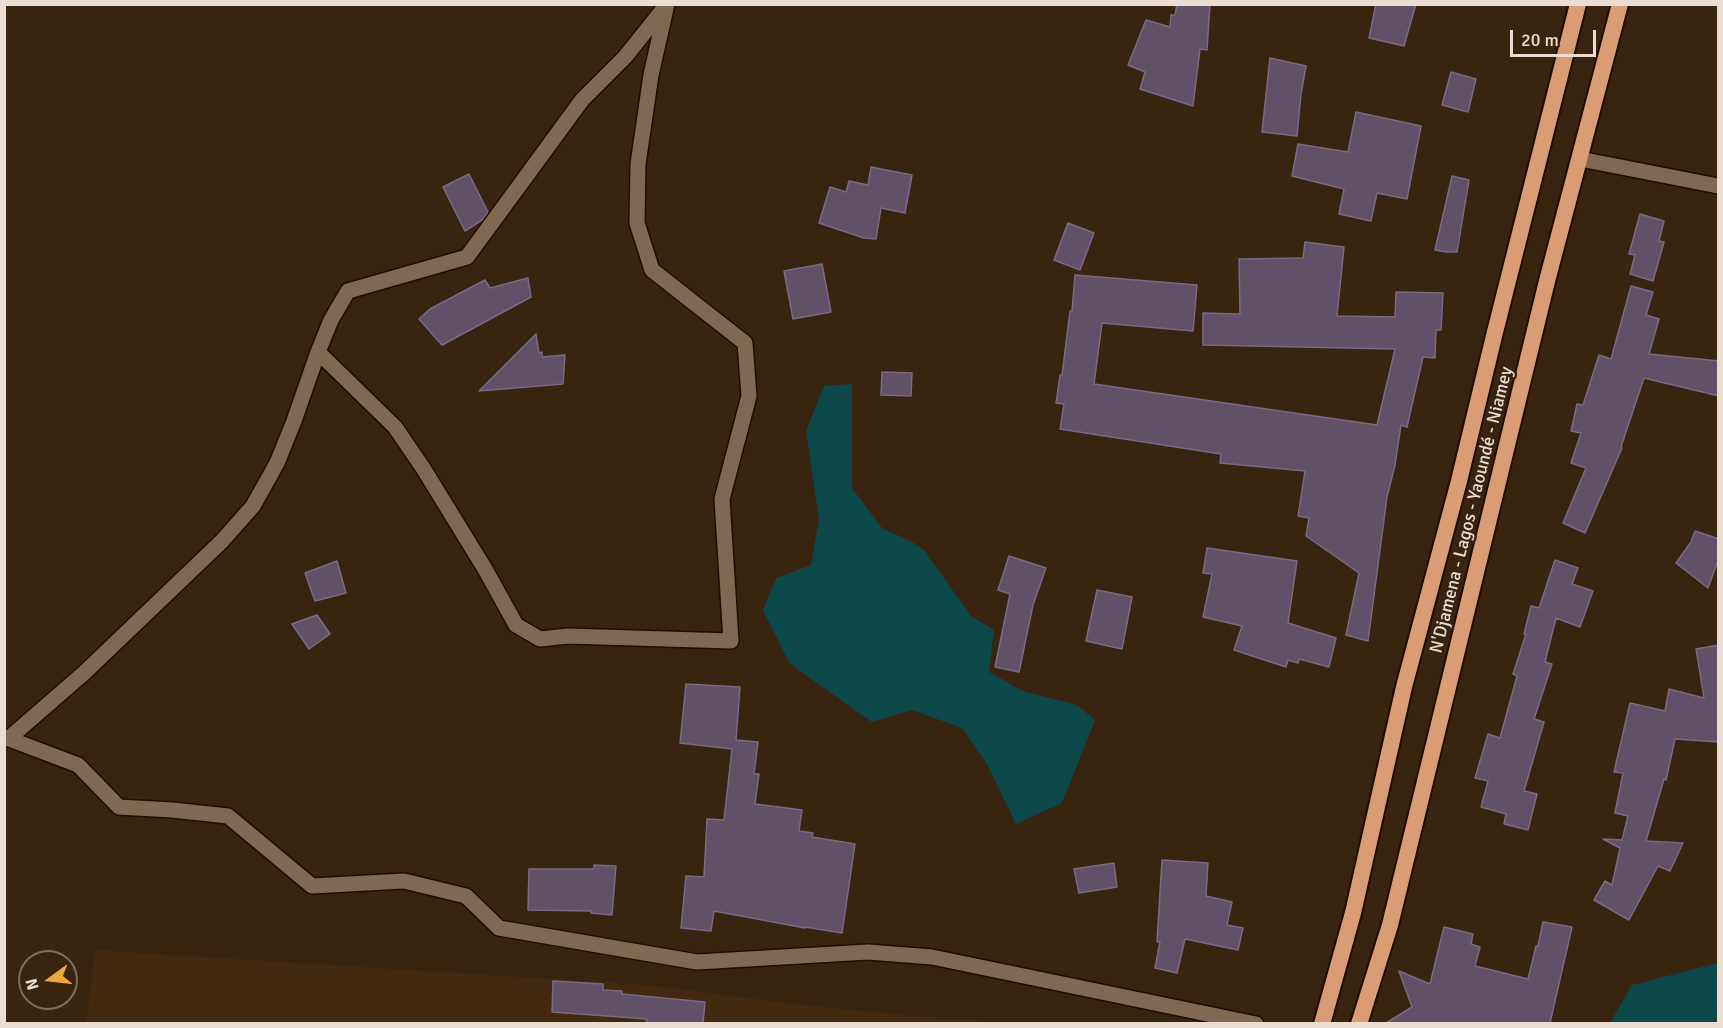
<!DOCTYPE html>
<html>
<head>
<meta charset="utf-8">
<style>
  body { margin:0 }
  #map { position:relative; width:1723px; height:1028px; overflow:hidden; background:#392410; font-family:Signika,sans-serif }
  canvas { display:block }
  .frame { position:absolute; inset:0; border:6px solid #ebddd1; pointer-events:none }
  .north { position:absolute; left:18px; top:950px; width:60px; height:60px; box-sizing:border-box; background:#392410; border:2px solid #806e5d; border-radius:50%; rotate:255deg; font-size:16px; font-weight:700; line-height:24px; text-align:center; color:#ebddd1 }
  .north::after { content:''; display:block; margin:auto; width:21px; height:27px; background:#eda83b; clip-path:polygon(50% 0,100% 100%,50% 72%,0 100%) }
  .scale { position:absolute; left:1510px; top:30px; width:86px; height:27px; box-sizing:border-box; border:3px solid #ebddd1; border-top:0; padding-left:8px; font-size:18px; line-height:21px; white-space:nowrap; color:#ebddd1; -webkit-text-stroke:4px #392410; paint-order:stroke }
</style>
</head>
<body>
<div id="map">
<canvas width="1723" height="1028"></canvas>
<div class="frame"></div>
<div class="north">N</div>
<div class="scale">20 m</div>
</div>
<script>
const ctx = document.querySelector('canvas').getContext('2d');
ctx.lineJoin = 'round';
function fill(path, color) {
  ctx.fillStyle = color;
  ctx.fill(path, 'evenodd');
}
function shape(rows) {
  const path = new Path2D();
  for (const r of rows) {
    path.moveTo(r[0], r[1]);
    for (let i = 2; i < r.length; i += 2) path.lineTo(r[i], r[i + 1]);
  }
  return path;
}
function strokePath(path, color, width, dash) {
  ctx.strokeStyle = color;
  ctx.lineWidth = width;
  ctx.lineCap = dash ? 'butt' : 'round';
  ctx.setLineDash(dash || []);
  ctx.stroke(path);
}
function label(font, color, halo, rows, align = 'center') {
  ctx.font = font + ' Signika,sans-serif';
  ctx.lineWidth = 5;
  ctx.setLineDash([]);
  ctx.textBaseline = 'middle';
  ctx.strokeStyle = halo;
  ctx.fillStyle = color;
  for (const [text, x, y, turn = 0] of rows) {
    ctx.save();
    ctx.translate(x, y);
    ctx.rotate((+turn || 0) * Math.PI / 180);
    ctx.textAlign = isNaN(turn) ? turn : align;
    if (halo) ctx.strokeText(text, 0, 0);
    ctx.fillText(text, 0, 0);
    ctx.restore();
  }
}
const built = shape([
  [95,950,647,985,796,1004,951,1020,1027,1023,86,1024]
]);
const water = shape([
  [852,384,852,488,882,528,912,542,924,550,971,616,994,630,989,672,1025,692,1077,705,1095,720,1062,803,1016,824,987,764,962,728,912,710,872,722,790,664,763,610,776,578,811,565,819,519,806,431,824,386],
  [1718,963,1718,1023,1610,1023,1632,985]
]);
const building = shape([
  [1177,4,1210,4,1207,50,1200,49,1193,106,1140,89,1145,72,1128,65,1146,20,1170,27,1171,15,1175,15,1177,4],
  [1376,4,1416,4,1404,46,1369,38,1376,4],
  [1270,58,1306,66,1301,94,1297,136,1262,132,1270,58],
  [1451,72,1476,79,1468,112,1442,105,1451,72],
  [1356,112,1421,126,1407,199,1377,193,1371,221,1339,214,1344,189,1292,176,1298,144,1348,152,1356,112],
  [871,167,912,175,905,213,881,208,876,239,864,238,819,223,830,187,846,192,849,181,868,185,871,167],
  [469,174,488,212,482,220,465,231,443,187,469,174],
  [1452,176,1469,180,1457,252,1447,252,1435,250,1452,176],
  [1640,214,1664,221,1659,241,1664,242,1653,281,1630,274,1635,255,1629,254,1640,214],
  [1068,223,1094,233,1080,270,1054,260,1068,223],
  [1305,242,1344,247,1337,316,1395,317,1396,292,1443,293,1441,330,1436,330,1435,358,1423,357,1407,427,1401,425,1395,465,1387,497,1368,641,1346,635,1359,573,1306,536,1309,518,1298,516,1305,471,1220,463,1221,454,1060,429,1064,404,1056,403,1060,375,1062,375,1070,311,1072,311,1075,275,1197,285,1193,331,1102,323,1094,384,1377,425,1395,349,1203,345,1203,313,1240,314,1239,259,1303,258,1305,242],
  [822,264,831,312,793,319,784,271,822,264],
  [528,278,531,297,442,345,419,319,430,309,485,280,490,288,528,278],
  [1631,286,1653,292,1646,315,1659,319,1649,354,1719,361,1719,396,1644,378,1621,447,1622,448,1585,533,1563,523,1586,468,1571,463,1581,433,1571,431,1577,404,1583,405,1599,355,1611,359,1631,286],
  [536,334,539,353,542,352,542,357,565,355,563,384,479,391,536,334],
  [882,372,912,373,911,396,881,395,882,372],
  [1695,531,1719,539,1719,558,1708,588,1676,563,1691,542,1695,531],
  [1207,548,1297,561,1288,623,1336,638,1329,667,1299,659,1298,663,1288,660,1286,667,1234,650,1242,626,1203,617,1212,574,1203,573,1207,548],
  [1009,556,1046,568,1033,605,1019,672,995,667,1010,594,998,590,1009,556],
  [1555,560,1578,568,1572,584,1593,591,1580,627,1556,618,1545,662,1552,664,1534,719,1544,722,1524,791,1537,794,1528,830,1504,824,1506,814,1481,807,1488,781,1475,778,1488,734,1500,738,1517,676,1513,674,1526,634,1524,634,1531,606,1539,608,1555,560],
  [337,561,346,593,315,601,305,573,337,561],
  [1097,590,1132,597,1122,649,1086,641,1097,590],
  [317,615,330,634,309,649,292,624,317,615],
  [1719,645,1719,742,1675,739,1666,780,1664,779,1646,841,1683,843,1670,871,1658,866,1629,920,1594,900,1605,881,1612,885,1620,848,1603,839,1622,840,1628,816,1615,813,1623,773,1614,772,1630,703,1665,711,1669,689,1704,698,1696,649,1719,645],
  [686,684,740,687,736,740,758,742,754,774,759,774,755,804,802,810,799,831,813,833,812,837,855,844,842,933,805,927,805,928,714,911,711,931,681,928,686,876,704,877,707,819,724,820,732,749,680,743,686,684],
  [1162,860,1208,863,1206,896,1232,902,1227,925,1243,928,1238,950,1185,939,1177,973,1155,968,1160,942,1157,942,1162,860],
  [1114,863,1117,887,1079,893,1074,869,1114,863],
  [594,865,616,866,612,915,591,913,591,911,528,910,529,869,594,869,594,865],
  [1543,922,1572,927,1550,1023,1386,1023,1412,1007,1399,971,1430,984,1444,927,1473,934,1471,944,1480,947,1475,966,1528,979,1536,946,1538,946,1543,922],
  [553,981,603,984,603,990,622,991,622,994,705,1002,703,1023,646,1023,647,1019,552,1012,553,981]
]);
const minor = shape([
  [1580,159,1718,186],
  [318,352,395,427,423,468,485,569,516,625,540,639,568,636,731,641,722,499,749,396,745,343,652,270,637,223,638,164,651,75,667,4],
  [4,737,78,765,119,807,172,810,228,816,312,886,404,881,466,896,499,928,697,962,868,952,932,957,1256,1024],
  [8,739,84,673,222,541,253,506,277,463,294,421,318,352,331,320,348,291,467,257,582,100,625,57,665,7]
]);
const trunk = shape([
  [1322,1024,1353,913,1404,687,1459,481,1494,336,1578,4],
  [1359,1024,1390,925,1547,281,1620,4]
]);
const streetNames = [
  ["N'Djamena - Lagos - Yaoundé - Niamey",1472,510,-76]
];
fill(built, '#42290f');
fill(water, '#0c484a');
fill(building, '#605068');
strokePath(building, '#7b6a84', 1.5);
strokePath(minor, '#1f0d00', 18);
strokePath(trunk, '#1f0d00', 20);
strokePath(minor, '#806853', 15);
strokePath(trunk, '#da9c74', 16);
label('18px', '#ebddd1', '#392410', streetNames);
</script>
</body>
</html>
